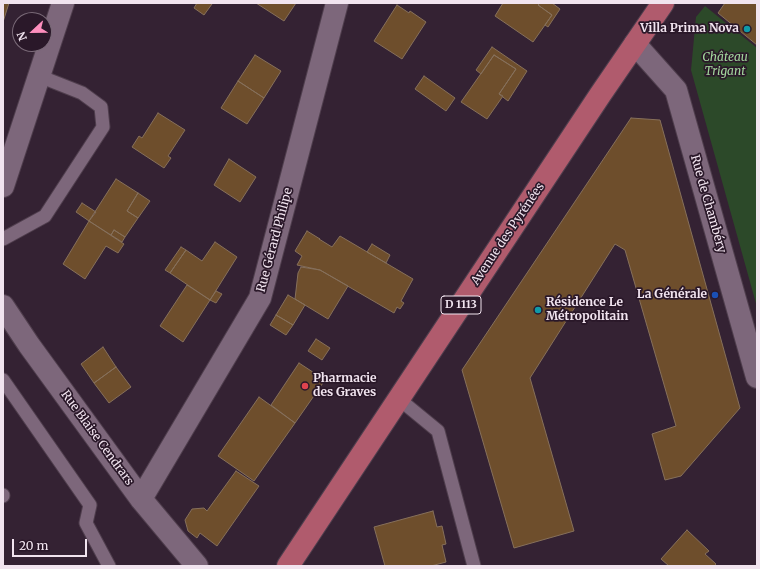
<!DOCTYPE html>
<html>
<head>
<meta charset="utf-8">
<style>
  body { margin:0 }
  #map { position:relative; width:760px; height:569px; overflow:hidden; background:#342233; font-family:Merriweather,serif }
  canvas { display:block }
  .frame { position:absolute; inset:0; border:4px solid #f1e4ef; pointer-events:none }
  .north { position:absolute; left:12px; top:12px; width:40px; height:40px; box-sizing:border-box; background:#2a1829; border:1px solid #7a6a78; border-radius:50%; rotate:248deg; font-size:11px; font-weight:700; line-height:16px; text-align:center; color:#f1e4ef }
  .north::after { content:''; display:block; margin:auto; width:14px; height:18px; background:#fe8ebd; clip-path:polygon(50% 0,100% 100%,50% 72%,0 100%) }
  .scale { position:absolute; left:12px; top:539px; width:75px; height:18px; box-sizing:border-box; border:2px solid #f1e4ef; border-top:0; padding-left:5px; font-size:12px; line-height:14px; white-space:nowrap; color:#f1e4ef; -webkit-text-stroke:3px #2a1829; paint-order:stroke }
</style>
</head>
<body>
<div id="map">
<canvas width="760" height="569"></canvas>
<div class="frame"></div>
<div class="north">N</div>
<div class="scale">20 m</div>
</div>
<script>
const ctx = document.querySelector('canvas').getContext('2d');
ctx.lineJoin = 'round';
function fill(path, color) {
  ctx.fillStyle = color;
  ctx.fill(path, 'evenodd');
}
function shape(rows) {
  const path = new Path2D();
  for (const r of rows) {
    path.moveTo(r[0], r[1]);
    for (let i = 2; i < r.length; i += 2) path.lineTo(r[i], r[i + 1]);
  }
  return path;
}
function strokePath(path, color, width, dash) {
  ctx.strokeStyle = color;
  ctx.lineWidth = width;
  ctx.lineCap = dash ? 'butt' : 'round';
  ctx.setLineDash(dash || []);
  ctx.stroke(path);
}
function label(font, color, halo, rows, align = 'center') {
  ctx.font = font + ' Merriweather,serif';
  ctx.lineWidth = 3.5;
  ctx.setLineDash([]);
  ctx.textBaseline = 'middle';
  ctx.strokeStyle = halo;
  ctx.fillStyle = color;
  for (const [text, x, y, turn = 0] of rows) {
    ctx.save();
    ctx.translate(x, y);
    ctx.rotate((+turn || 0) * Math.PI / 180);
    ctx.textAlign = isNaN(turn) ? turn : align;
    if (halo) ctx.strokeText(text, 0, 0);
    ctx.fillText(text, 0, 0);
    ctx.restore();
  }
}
const green = shape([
  [705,6,757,48,757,307,691,70,696,17]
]);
const building = shape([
  [3,3,9,3,3,22,3,3],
  [197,3,211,3,212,4,204,15,194,8,197,3],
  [256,3,296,3,284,21,256,3],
  [503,3,540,3,538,5,552,15,533,42,495,16,503,3],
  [540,3,552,3,560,9,548,27,545,25,552,15,538,5,540,3],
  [725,3,757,3,757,45,718,13,725,3],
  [397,5,409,13,410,11,426,22,402,59,374,41,397,5],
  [492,47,527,71,508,101,499,94,516,69,494,55,481,74,476,70,492,47],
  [255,55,281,71,264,98,238,81,255,55],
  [494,55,516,69,499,94,503,96,487,119,461,102,494,55],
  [424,76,455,98,446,111,415,89,424,76],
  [238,81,264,98,247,124,221,108,238,81],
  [158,113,185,130,168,156,171,158,164,168,132,147,139,136,142,138,158,113],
  [631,118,660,120,740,408,681,476,665,480,652,434,676,426,625,250,615,244,530,378,574,531,514,548,462,370,631,118],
  [229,159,256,177,240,202,214,185,229,159],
  [116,179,138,193,127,211,138,218,125,237,114,230,111,235,89,221,116,179],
  [138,193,150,201,138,218,127,211,138,193],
  [82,203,96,212,89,221,76,212,82,203],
  [89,221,124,244,118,253,106,246,85,279,63,264,89,221],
  [114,230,125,237,122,242,111,235,114,230],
  [307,231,320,239,319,239,332,247,340,236,413,279,401,301,404,303,400,309,397,307,394,313,320,270,297,265,302,256,295,251,307,231],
  [215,242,237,257,210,300,170,273,186,250,202,261,215,242],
  [372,244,390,255,386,263,367,252,372,244],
  [181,247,186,250,170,273,165,270,181,247],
  [301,267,320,270,348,286,328,319,295,299,298,273,301,267],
  [187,285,210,300,183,342,160,326,187,285],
  [216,291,222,294,216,303,210,300,216,291],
  [288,295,305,305,293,325,276,315,288,295],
  [276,315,293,325,286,335,270,325,276,315],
  [316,339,330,348,322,360,308,351,316,339],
  [103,347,116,367,94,383,81,364,103,347],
  [299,363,325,380,295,423,271,405,299,363],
  [116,367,131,387,109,403,94,383,116,367],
  [259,397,295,423,254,481,218,456,259,397],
  [236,471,259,486,217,546,200,533,197,538,188,531,185,520,192,509,204,508,207,511,236,471],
  [433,511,437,527,442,526,446,544,442,545,446,562,431,566,385,566,374,527,433,511],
  [687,530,709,551,705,554,716,564,714,566,669,566,661,559,687,530]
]);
const service = shape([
  [3,239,45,216,103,127,101,107,82,93,39,76],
  [3,380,90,505,86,523,109,566],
  [399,399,438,431,474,566],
  [3,495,3,496]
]);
const minor = shape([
  [635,44,676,90,757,377],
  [3,186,63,3],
  [3,306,29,345,141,499,197,566],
  [141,499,260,298,337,3]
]);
const primary = shape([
  [288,566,600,95,663,3]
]);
const markers = [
  [747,29,4,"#0f9aa8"],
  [715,295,4,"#1a4fb4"],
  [538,310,4,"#0f9aa8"],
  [305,386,4,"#e0444e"]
];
const shields = [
  [461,305,40]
];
const shieldNames = [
  ["D 1113",461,305]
];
const poiNames = [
  ["Villa Prima Nova",739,29],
  ["La Générale",707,295],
  ["Résidence Le",546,303,"left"],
  ["Métropolitain",546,317,"left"],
  ["Pharmacie",313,379,"left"],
  ["des Graves",313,393,"left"]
];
const parkNames = [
  ["Château",725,58],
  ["Trigant",725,72]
];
const streetNames = [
  ["Rue de Chambéry",708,204,74],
  ["Avenue des Pyrénées",508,234,-56],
  ["Rue Gérard Philipe",275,240,-75],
  ["Rue Blaise Cendrars",97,438,54]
];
fill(green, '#2c4929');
fill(building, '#6e4e2c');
strokePath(building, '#86705b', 1);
strokePath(service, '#4f3e4d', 15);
strokePath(minor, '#4f3e4d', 24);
strokePath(primary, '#4f3e4d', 24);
strokePath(service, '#7d677b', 13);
strokePath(minor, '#7d677b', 22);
strokePath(primary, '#b05b6d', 22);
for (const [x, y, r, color] of markers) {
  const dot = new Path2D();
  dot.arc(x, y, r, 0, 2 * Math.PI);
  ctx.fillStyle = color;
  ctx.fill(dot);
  strokePath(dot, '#2a1829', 1.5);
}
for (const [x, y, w] of shields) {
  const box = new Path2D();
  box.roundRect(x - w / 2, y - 9, w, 18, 3);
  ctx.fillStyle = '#2a1829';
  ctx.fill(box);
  strokePath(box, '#f1e4ef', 1);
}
label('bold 11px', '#f1e4ef', null, shieldNames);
label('bold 12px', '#f1e4ef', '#2a1829', poiNames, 'right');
label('italic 12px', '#a3d79d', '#2a1829', parkNames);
label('12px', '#f1e4ef', '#2a1829', streetNames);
</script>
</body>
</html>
